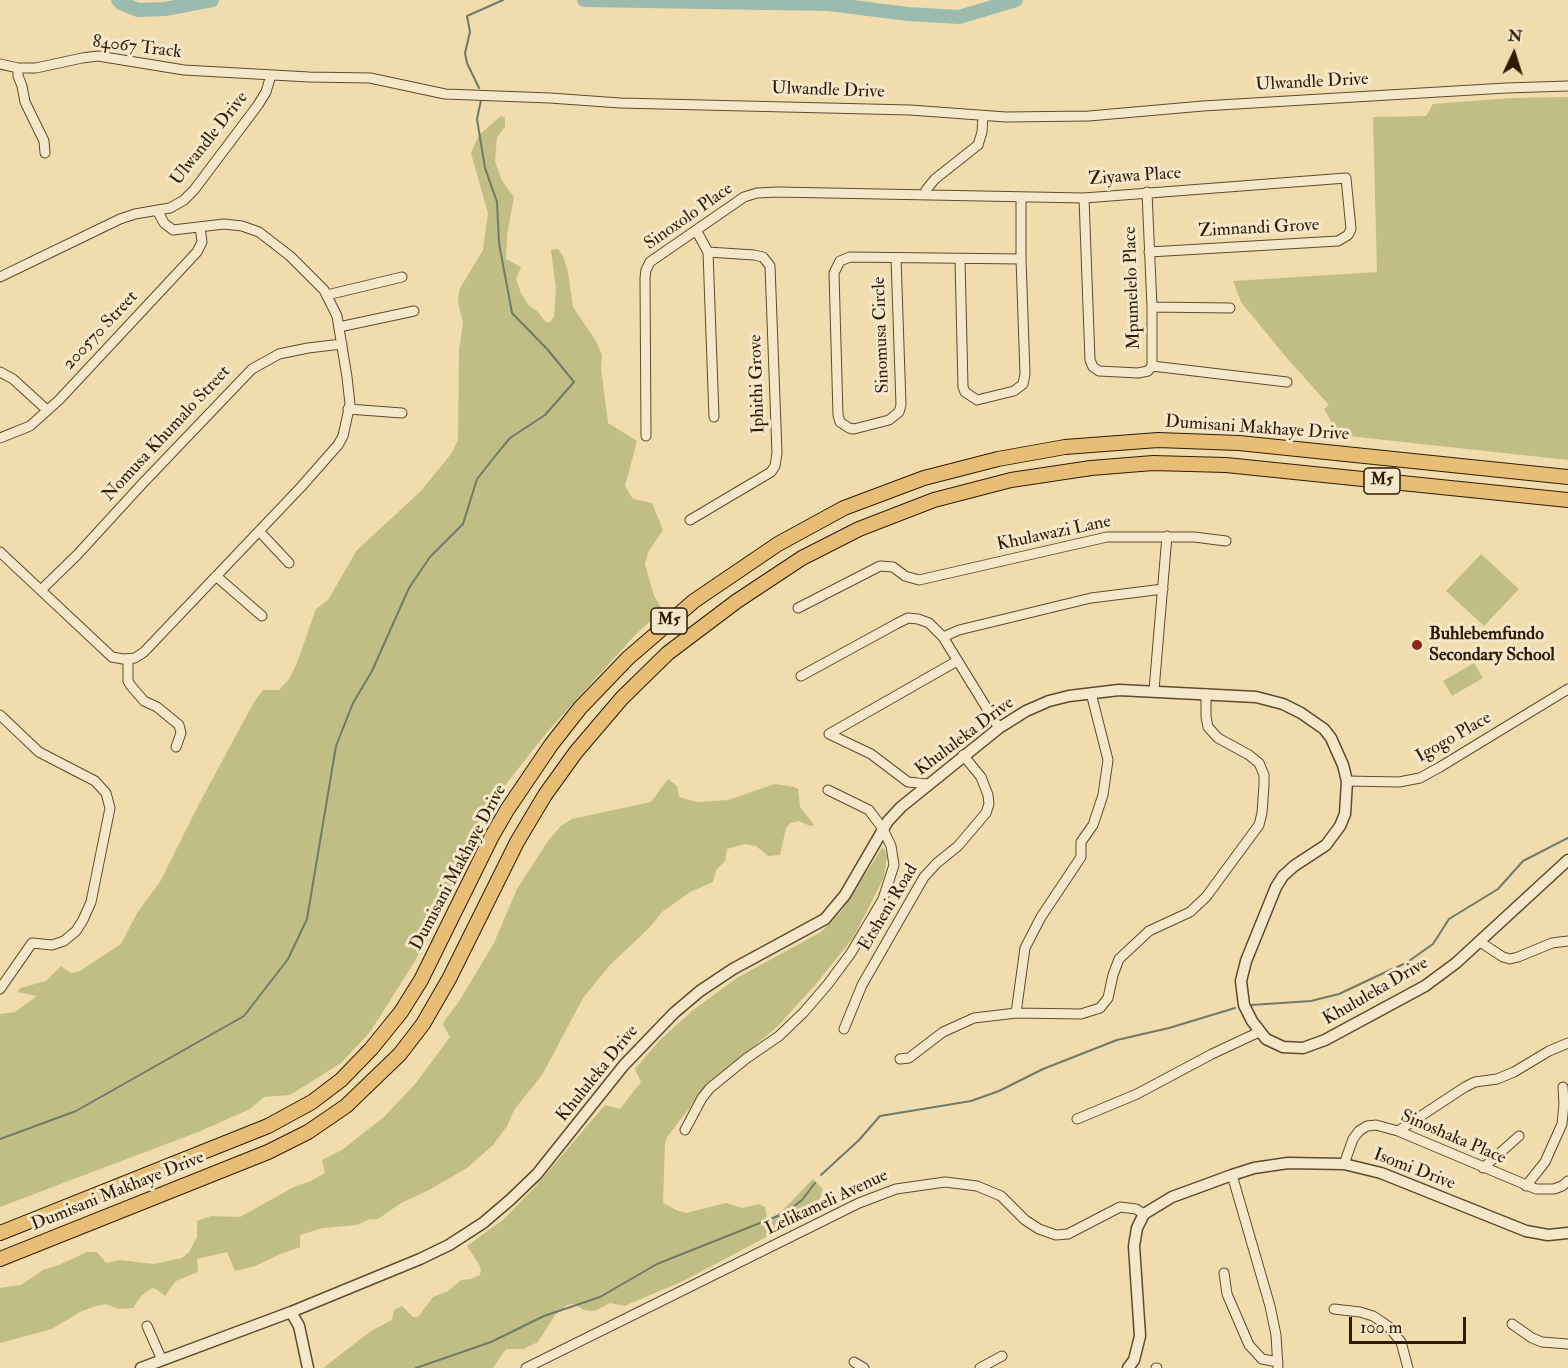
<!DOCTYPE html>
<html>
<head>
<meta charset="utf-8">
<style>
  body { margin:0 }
  #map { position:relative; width:1568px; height:1368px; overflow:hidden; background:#f0dcad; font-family:"IM FELL Double Pica",serif }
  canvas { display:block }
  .north { position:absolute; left:1484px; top:24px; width:60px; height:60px; -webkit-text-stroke:4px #f5e8ca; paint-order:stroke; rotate:4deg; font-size:16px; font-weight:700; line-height:24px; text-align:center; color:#2e1b05 }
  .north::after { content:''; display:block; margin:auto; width:21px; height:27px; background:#2e1b05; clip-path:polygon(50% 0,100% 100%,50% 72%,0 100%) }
  .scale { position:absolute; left:1349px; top:1317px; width:117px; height:27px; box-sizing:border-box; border:3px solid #2e1b05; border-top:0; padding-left:8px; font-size:18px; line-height:21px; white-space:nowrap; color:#2e1b05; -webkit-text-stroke:4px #f5e8ca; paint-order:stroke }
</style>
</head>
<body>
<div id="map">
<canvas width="1568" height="1368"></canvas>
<div class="north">N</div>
<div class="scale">100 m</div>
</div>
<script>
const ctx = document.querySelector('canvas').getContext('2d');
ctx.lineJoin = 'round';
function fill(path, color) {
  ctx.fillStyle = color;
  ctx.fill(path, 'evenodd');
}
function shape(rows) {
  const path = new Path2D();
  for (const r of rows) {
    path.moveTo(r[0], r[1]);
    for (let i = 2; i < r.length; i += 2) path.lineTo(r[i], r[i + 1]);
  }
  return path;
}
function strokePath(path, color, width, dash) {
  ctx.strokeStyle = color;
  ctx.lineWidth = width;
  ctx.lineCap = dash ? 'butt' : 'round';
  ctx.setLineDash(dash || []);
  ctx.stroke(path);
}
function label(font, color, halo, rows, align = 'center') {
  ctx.font = font + ' "IM FELL Double Pica",serif';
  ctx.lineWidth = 6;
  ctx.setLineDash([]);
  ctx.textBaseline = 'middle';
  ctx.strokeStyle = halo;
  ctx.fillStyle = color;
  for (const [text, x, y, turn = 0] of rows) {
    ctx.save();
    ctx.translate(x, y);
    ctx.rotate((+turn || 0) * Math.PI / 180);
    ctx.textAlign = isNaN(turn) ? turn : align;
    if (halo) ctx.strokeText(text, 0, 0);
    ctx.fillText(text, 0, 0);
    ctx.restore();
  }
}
const green = shape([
  [1568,97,1568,460,1339,435,1324,409,1329,405,1286,357,1241,302,1233,281,1377,272,1373,117,1426,116,1433,104,1511,98],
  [501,116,505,117,505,127,497,137,495,161,502,181,514,197,507,235,506,259,521,267,516,279,521,293,529,306,537,311,545,321,549,323,554,317,556,289,551,250,558,249,563,256,568,272,573,307,596,341,602,355,601,368,608,423,637,441,625,486,633,499,652,503,663,530,648,552,645,564,654,596,663,610,637,633,548,731,480,817,461,870,415,961,370,1032,341,1063,290,1095,264,1097,250,1109,198,1132,0,1207,0,1014,15,1012,37,996,17,992,20,988,46,981,61,966,71,973,80,971,121,944,137,913,160,882,199,804,254,702,263,690,279,690,289,679,297,663,316,609,328,600,357,550,421,491,451,454,458,440,459,350,463,322,458,303,459,290,483,250,488,213,471,153,479,135],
  [1481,554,1519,589,1484,626,1446,591],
  [1474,663,1483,678,1452,696,1443,681],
  [668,779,677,786,679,797,697,802,728,800,775,784,794,787,798,789,800,807,814,825,810,826,799,821,790,823,786,828,780,855,768,856,756,846,745,844,727,849,725,861,716,870,713,882,690,892,662,912,650,927,610,965,583,998,542,1075,514,1110,507,1126,493,1145,467,1168,429,1190,401,1203,378,1219,370,1219,357,1225,323,1228,300,1235,300,1247,278,1255,255,1266,235,1271,227,1252,197,1259,198,1272,176,1281,165,1296,156,1289,152,1288,141,1296,133,1308,118,1309,106,1304,96,1306,80,1312,52,1329,0,1343,0,1288,21,1285,43,1270,59,1265,87,1252,97,1252,106,1263,120,1260,154,1264,182,1258,189,1252,197,1237,197,1221,211,1216,240,1217,292,1188,311,1181,325,1173,322,1160,342,1150,384,1117,416,1083,450,1037,443,1025,445,1020,458,1003,494,943,517,889,548,841,561,826,572,819,651,802],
  [882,848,884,849,887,855,884,877,853,938,816,984,778,1026,705,1088,667,1137,665,1145,663,1203,676,1210,686,1213,726,1203,742,1208,759,1204,765,1207,767,1219,770,1220,783,1210,813,1179,823,1189,820,1198,815,1204,776,1232,681,1282,629,1304,625,1306,610,1303,595,1311,584,1310,574,1304,567,1305,555,1315,538,1342,523,1349,506,1349,493,1368,323,1368,371,1331,392,1320,394,1310,402,1306,413,1317,418,1317,433,1297,448,1291,461,1280,471,1279,480,1275,481,1270,479,1264,467,1246,504,1219,534,1188,605,1105,620,1109,641,1082,635,1069,660,1040,692,1011,737,978,821,932,840,913]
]);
const stream = shape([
  [479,88,467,63,465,53,470,32,467,16,503,0],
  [1397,967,1406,963,1433,944,1449,919,1498,889,1523,861,1568,838],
  [1251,1005,1311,1001,1339,994,1392,969],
  [0,1139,76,1111,244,1016,288,959,307,919,336,746,353,703,372,671,409,588,430,557,463,524,477,479,496,455,510,438,545,415,574,382,548,350,512,313,499,243,497,202,485,168,477,119,481,100],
  [821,1175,859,1140,880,1116,971,1101,999,1091,1043,1069,1117,1040,1169,1028,1235,1008],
  [416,1368,491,1342,544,1316,600,1297,657,1264,785,1213,802,1200,815,1183]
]);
const river = shape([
  [118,0,121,3,138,10,165,9,212,0],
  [584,0,829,4,908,14,959,17,1016,0]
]);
const minor = shape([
  [0,64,18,68,36,68,82,58,98,56,184,70,309,77,370,78,445,94,550,98,620,103,910,110,1006,117,1089,116,1203,106,1506,88,1568,86],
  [18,68,18,76,22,86,25,102,44,141,45,153],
  [926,194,926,190,935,179,978,145,982,132,983,116],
  [1084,198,1090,360,1093,367,1099,371,1138,373,1148,371,1152,366,1152,307,1147,192],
  [696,230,708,252,714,417],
  [896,258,901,405,899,412,889,420,854,429,849,428,840,422,838,415,834,273,840,261,850,257,1021,259],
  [960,260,963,387,965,392,977,400,1014,391,1023,384,1025,374,1021,259,1021,197],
  [0,277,120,219,135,214,170,208,184,200,194,190,258,105,266,92,271,75],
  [327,295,402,277],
  [1152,307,1230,308],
  [339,327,414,311],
  [1152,366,1287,382],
  [0,372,13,379,47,410],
  [348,409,402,413],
  [646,436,645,278,646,270,650,262,660,255,744,197,757,193,777,192,1084,198,1346,178,1351,229,1348,235,1338,241,1149,252],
  [0,438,30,426,59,400,197,252,202,242,200,227],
  [690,520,771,472,775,466,777,453,770,266,763,257,754,255,708,252],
  [259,531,289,563],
  [0,552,112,657,123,659,135,658,144,652,301,487,338,445,343,436,350,404,347,377,337,316,324,290,290,256,259,232,242,226,224,224,173,230,164,223,157,210],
  [216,576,262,616],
  [41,590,77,555,143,483,252,369,279,354,308,348,342,344],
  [798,608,880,566,893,567,905,576,919,580,1107,537,1194,537,1226,541],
  [943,637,959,630,1091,598,1163,589],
  [128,659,128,681,131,686,144,701,157,707,179,725,181,733,176,747],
  [801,676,896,624,908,618,918,619,929,623,943,637,999,728],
  [1154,690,1167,536],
  [0,715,39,752,95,781,106,793,110,808,91,902,83,920,76,931,64,941,52,945,32,943,0,989],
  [1347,781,1399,782,1420,778,1440,767,1568,689],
  [928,784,908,782,871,754,829,734,957,661],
  [1480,942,1503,957,1510,959,1518,957,1552,943,1568,941],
  [1016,1013,1025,948,1041,917,1081,857,1081,842,1093,825,1103,795,1108,760,1091,693],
  [844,1029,862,985,924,877,937,863,958,846,986,813,989,804,988,795,981,777,963,755],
  [900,1059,909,1058,943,1032,974,1018,1016,1013,1081,1014,1100,1008,1108,998,1113,975,1119,959,1149,931,1190,912,1206,897,1259,825,1262,813,1264,785,1264,775,1259,763,1249,755,1218,738,1208,727,1206,717,1206,694],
  [1077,1119,1137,1094,1212,1054,1259,1032],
  [685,1130,702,1098,710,1088,747,1058,779,1036,804,1012,828,984,851,953,883,899,894,865,891,846,883,829,869,810,828,790],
  [1398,1131,1465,1087,1475,1082,1497,1079,1514,1072,1549,1051,1568,1043],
  [1344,1164,1353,1139,1359,1131,1367,1126,1376,1125,1398,1131,1536,1189,1554,1189,1562,1186,1568,1181],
  [1483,1168,1519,1136],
  [1232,1175,1270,1306,1276,1335,1278,1368],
  [1526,1186,1545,1162,1562,1124,1564,1104,1563,1087],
  [1224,1273,1227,1294,1249,1345,1262,1359,1278,1362],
  [1334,1309,1360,1312,1373,1316,1388,1326,1401,1342,1408,1368],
  [1512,1324,1532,1338,1542,1342,1568,1344],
  [147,1326,162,1360],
  [854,1362,864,1368],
  [526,1368,859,1203,896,1189,945,1182,977,1186,1001,1196,1025,1220,1039,1229,1056,1235,1068,1234,1120,1207,1136,1209,1144,1214],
  [980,1368,1002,1356],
  [1156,1368,1157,1368]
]);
const tertiary = shape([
  [291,1312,299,1326,308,1368],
  [141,1368,291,1312,420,1259,449,1245,483,1223,510,1200,537,1174,624,1065,674,1013,700,991,733,969,825,919,845,895,888,821,901,807,999,728,1026,711,1049,701,1069,696,1119,690,1256,697,1283,704,1301,713,1324,729,1331,738,1343,765,1347,781,1345,814,1340,826,1326,845,1294,866,1283,876,1276,887,1246,961,1241,981,1244,1005,1252,1021,1266,1039,1283,1047,1303,1048,1325,1040,1425,986,1456,963,1568,860],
  [1128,1368,1134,1360,1140,1336,1134,1246,1137,1228,1144,1214,1172,1197,1232,1175,1254,1168,1288,1163,1344,1164,1381,1173,1526,1231,1548,1235,1568,1233]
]);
const primary = shape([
  [0,1233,268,1126,312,1102,341,1080,371,1049,401,1012,421,980,492,836,507,810,551,745,580,708,628,658,694,601,778,544,844,508,924,478,998,459,1065,447,1158,440,1239,443,1568,477],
  [0,1259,268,1152,308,1132,346,1106,400,1054,423,1024,449,979,517,842,545,795,576,752,622,698,668,653,737,601,802,558,859,529,934,500,1011,480,1091,468,1153,463,1226,465,1568,500]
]);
const markers = [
  [1417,645,6,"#8f2418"]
];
const shields = [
  [1382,481,36],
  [669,621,36]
];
const shieldNames = [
  ["M5",1382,481],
  ["M5",669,621]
];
const streetNames = [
  ["84067 Track",137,48,7],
  ["Ulwandle Drive",1312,83,-3],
  ["Ulwandle Drive",828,91,2],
  ["Ulwandle Drive",210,139,-52],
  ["Ziyawa Place",1135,177,-4],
  ["Sinoxolo Place",689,217,-35],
  ["Zimnandi Grove",1259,229,-3],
  ["Mpumelelo Place",1133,288,-92],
  ["200570 Street",101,331,-47],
  ["Sinomusa Circle",882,335,-92],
  ["Iphithi Grove",758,384,-92],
  ["Dumisani Makhaye Drive",1257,429,4],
  ["Nomusa Khumalo Street",167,434,-47],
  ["Khulawazi Lane",1054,534,-12],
  ["Khululeka Drive",965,737,-37],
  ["Igogo Place",1454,738,-30],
  ["Dumisani Makhaye Drive",459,868,-62],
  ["Etsheni Road",889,908,-59],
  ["Khululeka Drive",1376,992,-30],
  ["Khululeka Drive",598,1074,-51],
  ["Sinoshaka Place",1453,1138,23],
  ["Isomi Drive",1414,1170,21],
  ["Dumisani Makhaye Drive",118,1192,-22],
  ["Lelikameli Avenue",827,1203,-25]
];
const poiNames = [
  ["Buhlebemfundo",1429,635],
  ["Secondary School",1429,656]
];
fill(green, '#c0be85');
strokePath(stream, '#6f7b6a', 2);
strokePath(river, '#9abbae', 14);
strokePath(minor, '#5e4b2f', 11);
strokePath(tertiary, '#5e4b2f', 13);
strokePath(primary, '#2e1b05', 16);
strokePath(minor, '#f5e8ca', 9);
strokePath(tertiary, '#f5e8ca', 10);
strokePath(primary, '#e8be76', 14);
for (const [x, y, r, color] of markers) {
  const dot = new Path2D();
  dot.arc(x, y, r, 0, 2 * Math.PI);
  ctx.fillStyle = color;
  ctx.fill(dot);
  strokePath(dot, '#f5e8ca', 2);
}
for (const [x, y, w] of shields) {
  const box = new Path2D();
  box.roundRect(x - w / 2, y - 13, w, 26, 4.5);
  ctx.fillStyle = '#f5e8ca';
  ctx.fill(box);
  strokePath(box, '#2e1b05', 1.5);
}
label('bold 16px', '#2e1b05', null, shieldNames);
label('18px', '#2e1b05', '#f5e8ca', streetNames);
label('bold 18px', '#2e1b05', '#f5e8ca', poiNames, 'left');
</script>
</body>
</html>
